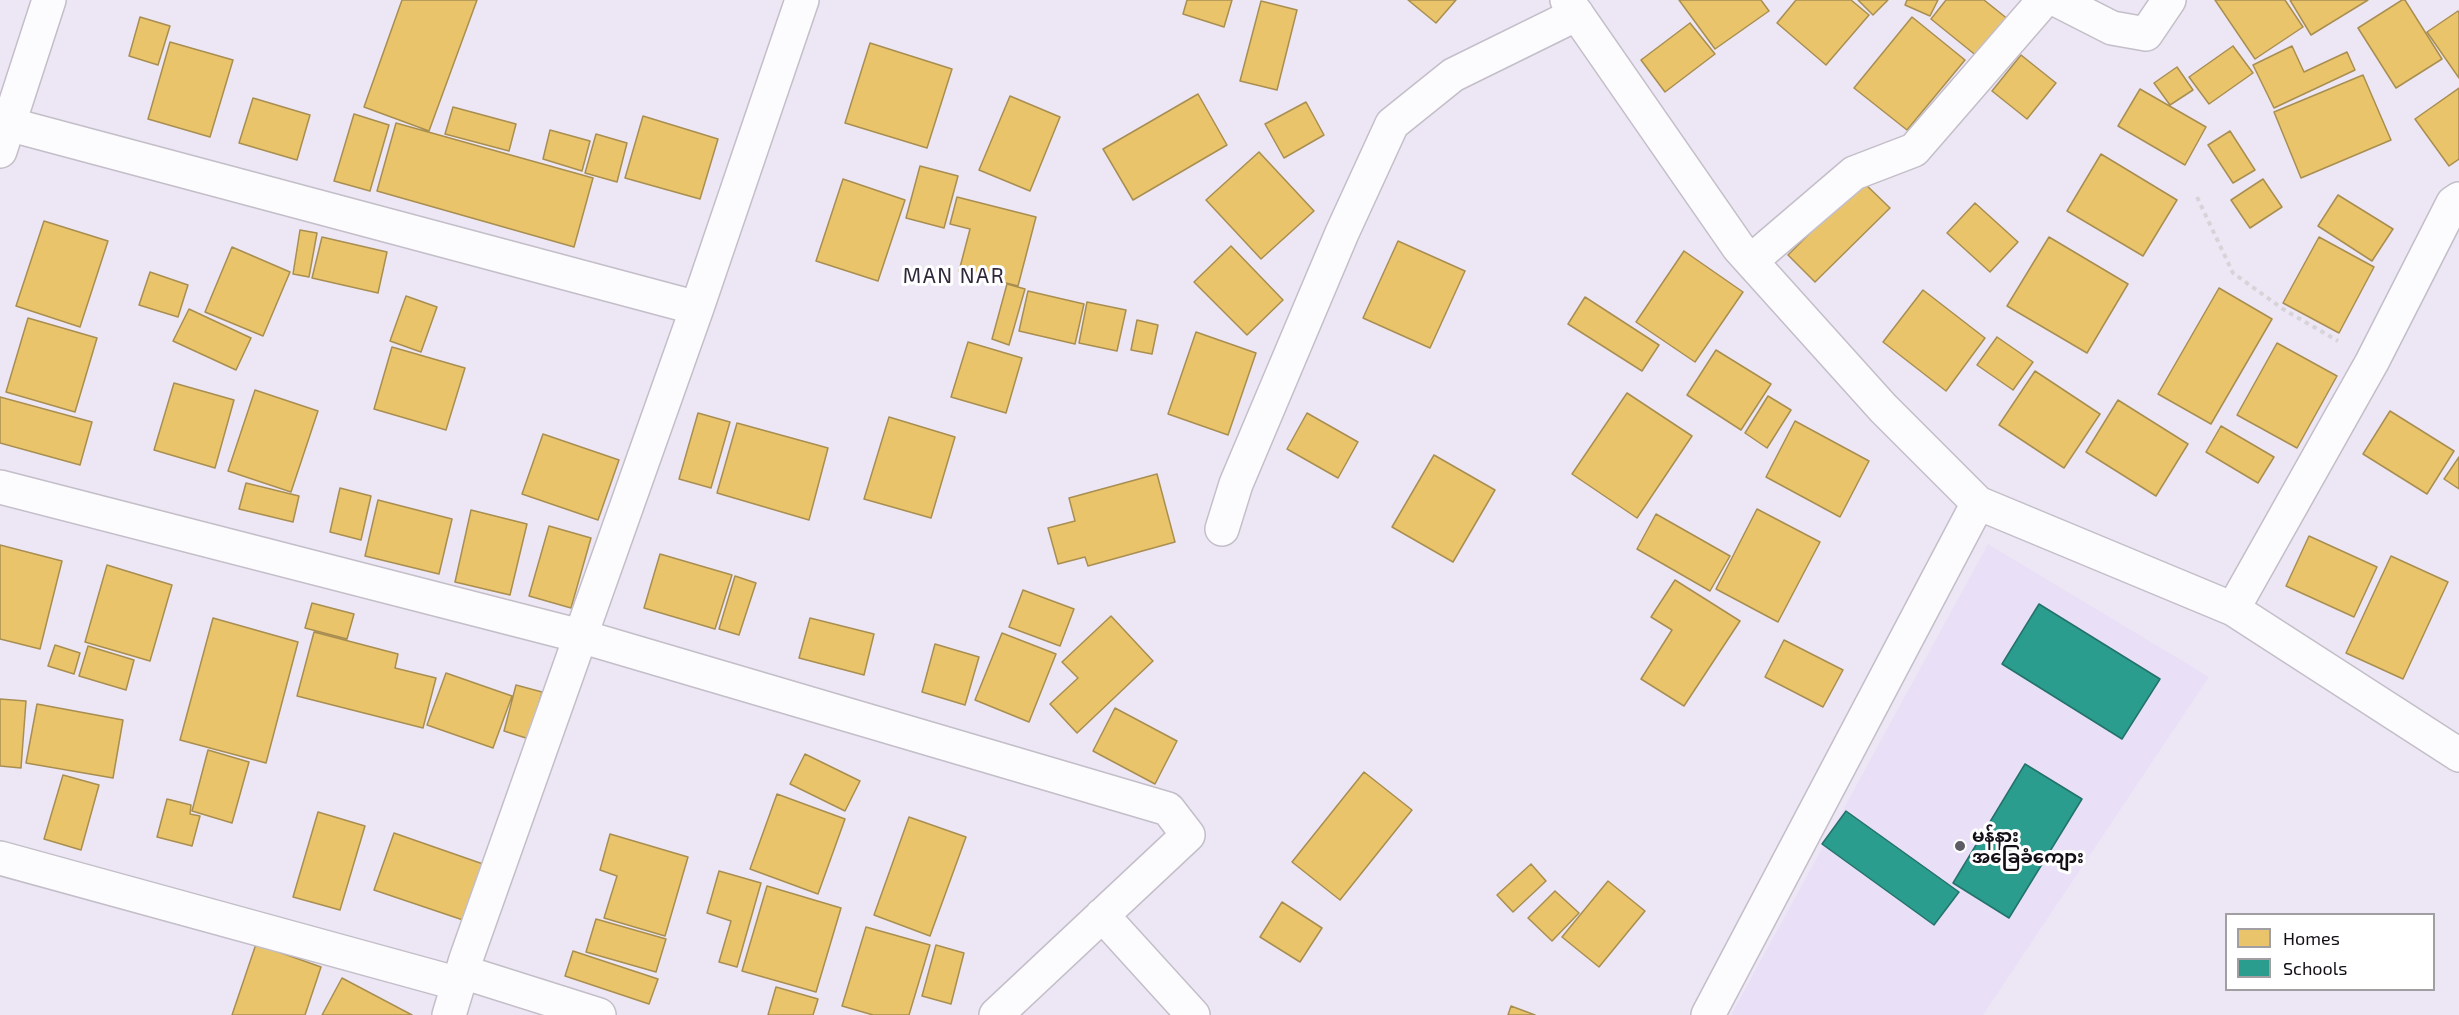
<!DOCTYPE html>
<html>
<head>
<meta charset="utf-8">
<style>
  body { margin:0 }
  #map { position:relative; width:2459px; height:1015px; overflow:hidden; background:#ede7f5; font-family:"Exo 2",sans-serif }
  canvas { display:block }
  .legend { position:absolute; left:2225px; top:913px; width:210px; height:78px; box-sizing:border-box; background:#fff; border:2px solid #a19fa2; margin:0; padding:8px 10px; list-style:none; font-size:18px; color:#130f17 }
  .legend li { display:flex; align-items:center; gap:12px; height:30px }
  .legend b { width:30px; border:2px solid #a19fa2 }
</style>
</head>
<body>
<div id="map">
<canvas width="2459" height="1015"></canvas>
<ul class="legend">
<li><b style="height:16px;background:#e9c46a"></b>Homes</li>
<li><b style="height:16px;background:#2a9d8f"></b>Schools</li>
</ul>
</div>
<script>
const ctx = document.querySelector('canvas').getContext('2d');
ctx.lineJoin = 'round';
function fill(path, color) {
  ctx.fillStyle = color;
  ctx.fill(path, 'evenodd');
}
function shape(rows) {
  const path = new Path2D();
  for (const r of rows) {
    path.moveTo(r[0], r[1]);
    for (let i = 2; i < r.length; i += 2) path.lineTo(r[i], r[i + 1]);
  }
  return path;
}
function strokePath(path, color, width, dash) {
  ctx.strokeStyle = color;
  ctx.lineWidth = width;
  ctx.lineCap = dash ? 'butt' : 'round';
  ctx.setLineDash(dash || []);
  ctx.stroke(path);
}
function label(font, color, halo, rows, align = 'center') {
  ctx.font = font + ' "Exo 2","Noto Sans Myanmar",sans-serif';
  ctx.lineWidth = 6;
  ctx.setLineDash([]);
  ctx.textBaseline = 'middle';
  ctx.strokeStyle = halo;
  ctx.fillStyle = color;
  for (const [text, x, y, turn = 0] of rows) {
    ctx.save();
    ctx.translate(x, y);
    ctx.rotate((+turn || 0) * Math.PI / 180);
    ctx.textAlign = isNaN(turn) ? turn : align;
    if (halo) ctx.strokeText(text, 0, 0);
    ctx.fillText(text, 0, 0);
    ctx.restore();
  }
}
const built = shape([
  [1988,544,2209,677,1983,1015,1731,1015]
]);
const homes = shape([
  [402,0,477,0,429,131,364,107,402,0],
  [1187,0,1232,0,1224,27,1183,14,1187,0],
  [1408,0,1456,0,1436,23,1408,0],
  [1679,0,1761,0,1769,11,1715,49,1679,0],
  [1796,0,1851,0,1869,15,1826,65,1777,23,1796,0],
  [1858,0,1888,0,1873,15,1858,0],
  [1907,0,1938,0,1930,16,1905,5,1907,0],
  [1946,0,1984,0,2009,20,1978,57,1931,19,1946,0],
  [2215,0,2285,0,2303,27,2255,59,2215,0],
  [2290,0,2368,0,2311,35,2290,0],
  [2402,0,2405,0,2442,59,2396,88,2358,28,2402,0],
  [1261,1,1297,10,1277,90,1240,81,1261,1],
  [2458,11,2459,13,2459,78,2427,32,2458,11],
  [140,17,170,26,158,65,129,56,140,17],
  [1912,17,1965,60,1907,130,1854,88,1912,17],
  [1690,23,1715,54,1665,92,1641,60,1690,23],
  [170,42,233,60,210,137,148,119,170,42],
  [870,43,952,69,927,148,845,123,870,43],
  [2233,46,2253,73,2209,104,2189,77,2233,46],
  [2292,46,2304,72,2347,52,2355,70,2274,108,2253,65,2292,46],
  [2021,55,2056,83,2027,119,1992,91,2021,55],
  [2177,67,2193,90,2170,105,2154,83,2177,67],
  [2363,75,2391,140,2301,178,2274,112,2363,75],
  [2459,88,2459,159,2449,166,2415,119,2459,88],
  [2140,89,2206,127,2185,165,2118,126,2140,89],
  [1198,94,1227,145,1133,200,1103,149,1198,94],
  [1010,96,1060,117,1030,191,979,170,1010,96],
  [253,98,310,115,297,160,239,143,253,98],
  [1306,102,1324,135,1284,158,1265,124,1306,102],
  [453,107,516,124,509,151,445,134,453,107],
  [354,114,389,125,370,191,334,181,354,114],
  [643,116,718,139,700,199,625,178,643,116],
  [396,123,593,178,574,247,377,191,396,123],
  [550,130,590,141,582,171,543,159,550,130],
  [2230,131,2255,170,2233,183,2208,145,2230,131],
  [596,134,627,143,617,182,585,173,596,134],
  [1259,152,1314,211,1261,259,1206,200,1259,152],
  [2101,154,2177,200,2143,256,2067,211,2101,154],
  [920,166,958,176,944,228,906,218,920,166],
  [843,179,905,200,878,281,816,261,843,179],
  [2263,179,2282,207,2250,228,2231,200,2263,179],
  [1862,181,1890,208,1815,282,1788,255,1862,181],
  [2338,195,2393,229,2372,261,2318,226,2338,195],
  [957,197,1036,217,1018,286,959,271,970,229,950,224,957,197],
  [1975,203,2018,242,1990,272,1947,233,1975,203],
  [44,221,108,241,80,327,16,306,44,221],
  [300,230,317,233,309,277,293,274,300,230],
  [322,237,387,252,378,293,312,278,322,237],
  [2049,237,2128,284,2087,353,2007,306,2049,237],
  [2319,237,2374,267,2339,333,2283,303,2319,237],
  [1398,241,1465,271,1430,348,1363,318,1398,241],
  [1231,246,1283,300,1247,335,1194,282,1231,246],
  [232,247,290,272,263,336,205,312,232,247],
  [1684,251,1743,292,1695,362,1636,322,1684,251],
  [150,272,188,285,178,317,139,305,150,272],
  [1007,284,1025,289,1009,345,992,339,1007,284],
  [2219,288,2272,319,2211,424,2158,394,2219,288],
  [1923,290,1985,338,1946,391,1883,342,1923,290],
  [1028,291,1084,304,1075,344,1019,331,1028,291],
  [406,296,437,307,421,352,390,341,406,296],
  [1585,297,1659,345,1642,371,1568,324,1585,297],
  [1087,302,1126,310,1117,351,1079,343,1087,302],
  [189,309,251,338,236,370,173,341,189,309],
  [28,318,97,338,75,412,6,392,28,318],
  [1137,320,1158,325,1152,354,1131,350,1137,320],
  [1196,332,1256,353,1228,435,1168,414,1196,332],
  [1997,337,2033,362,2013,390,1977,365,1997,337],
  [968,342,1022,358,1006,413,951,397,968,342],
  [2277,343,2337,376,2297,448,2237,415,2277,343],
  [392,347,465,368,446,430,374,409,392,347],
  [1716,350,1771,384,1741,430,1687,395,1716,350],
  [2035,371,2100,414,2064,468,1999,425,2035,371],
  [174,383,234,400,215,468,154,450,174,383],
  [255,390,318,411,291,492,228,471,255,390],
  [1627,393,1692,436,1637,518,1572,474,1627,393],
  [1768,396,1791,410,1767,448,1745,433,1768,396],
  [0,397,92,422,80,465,0,443,0,397],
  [2118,400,2188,444,2156,496,2086,452,2118,400],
  [2390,411,2454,451,2427,494,2363,454,2390,411],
  [698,413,730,422,711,488,679,479,698,413],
  [1307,413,1358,442,1338,478,1287,449,1307,413],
  [889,417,955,437,931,518,864,499,889,417],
  [1795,421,1869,461,1840,517,1766,477,1795,421],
  [737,423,828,448,809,520,717,493,737,423],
  [2221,426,2274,457,2258,483,2206,452,2221,426],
  [543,434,619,460,598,520,522,494,543,434],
  [1434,455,1495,490,1453,562,1392,527,1434,455],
  [2459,457,2459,489,2444,479,2459,457],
  [1157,474,1175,542,1088,566,1085,557,1058,564,1048,528,1075,521,1069,498,1157,474],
  [246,483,299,496,293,522,239,509,246,483],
  [340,488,371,496,361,540,330,532,340,488],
  [378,500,452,519,439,574,365,556,378,500],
  [1757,509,1820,542,1778,622,1716,589,1757,509],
  [471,510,527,524,510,595,455,582,471,510],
  [1656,514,1730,556,1710,591,1637,549,1656,514],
  [549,526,591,538,571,608,529,596,549,526],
  [2309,536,2377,567,2354,617,2286,586,2309,536],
  [0,545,62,561,40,649,0,639,0,545],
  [660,554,732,575,715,629,644,608,660,554],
  [2391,556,2448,582,2403,679,2346,653,2391,556],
  [107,565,172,585,150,661,85,642,107,565],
  [735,576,756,583,739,635,719,629,735,576],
  [1675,580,1740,621,1684,706,1641,679,1672,630,1651,617,1675,580],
  [1023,590,1074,609,1060,646,1009,627,1023,590],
  [312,603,354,614,347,639,305,628,312,603],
  [1111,616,1153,661,1077,733,1050,704,1078,678,1062,662,1111,616],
  [213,618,298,642,266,763,180,740,213,618],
  [810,618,874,634,864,675,799,658,810,618],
  [314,632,398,654,395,668,436,678,423,728,297,696,314,632],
  [1002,633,1056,654,1029,722,975,700,1002,633],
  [1784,640,1843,670,1823,707,1765,677,1784,640],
  [935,644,979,657,965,705,922,692,935,644],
  [55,645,80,653,74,674,48,666,55,645],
  [88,646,134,660,126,690,79,676,88,646],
  [446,673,512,696,493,748,427,725,446,673],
  [516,685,542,692,529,739,504,731,516,685],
  [0,699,26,701,21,768,0,766,0,699],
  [37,704,123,720,113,778,26,763,37,704],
  [1115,708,1177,741,1155,784,1093,751,1115,708],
  [208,750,249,762,232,823,192,811,208,750],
  [805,754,860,781,845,811,790,784,805,754],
  [1364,772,1412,810,1340,900,1292,862,1364,772],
  [63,775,99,785,81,850,44,839,63,775],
  [777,794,845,819,818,894,750,869,777,794],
  [167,799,191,805,190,814,200,816,192,846,157,837,167,799],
  [318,812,365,826,340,910,293,897,318,812],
  [909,817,966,837,930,936,874,915,909,817],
  [394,833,483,864,463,920,374,890,394,833],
  [610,834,688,857,665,936,604,918,617,876,600,870,610,834],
  [1531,864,1546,881,1513,912,1497,895,1531,864],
  [719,871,761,883,737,967,719,962,731,921,707,913,719,871],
  [1608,881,1645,911,1599,967,1562,937,1608,881],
  [767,886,841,908,816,992,742,971,767,886],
  [1555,891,1579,913,1552,941,1528,918,1555,891],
  [1282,902,1322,928,1300,962,1260,937,1282,902],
  [596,919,666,939,656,972,586,952,596,919],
  [866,927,930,945,909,1015,873,1015,842,1006,866,927],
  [256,944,321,967,305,1015,232,1015,256,944],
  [936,945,964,953,951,1004,922,996,936,945],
  [573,951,658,979,649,1004,565,976,573,951],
  [342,978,412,1015,322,1015,342,978],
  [776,987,818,999,813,1015,768,1015,776,987],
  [1511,1006,1535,1015,1508,1015,1511,1006]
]);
const schools = shape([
  [2039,604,2160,679,2122,739,2002,664,2039,604],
  [2025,764,2082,799,2009,918,1953,883,2025,764],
  [1846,811,1959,892,1934,925,1822,844,1846,811]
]);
const path = shape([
  [2197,197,2233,273,2283,309,2338,341]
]);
const minor = shape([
  [1567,0,1739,248,1883,408,1978,503,2233,609,2459,755],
  [2057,0,2112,28,2146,34,2169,0],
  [8,124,697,308],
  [0,151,49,0],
  [1751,261,1854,173,1914,150,2044,0],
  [0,487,580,636,1168,809,1188,835,996,1015],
  [1222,529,1236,484,1342,233,1392,124,1453,75,1577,14],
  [2233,609,2372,362,2453,203,2459,199],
  [0,858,459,984],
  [1102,915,1193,1015],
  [463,972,599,1015],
  [449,1015,466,959,697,308,802,0],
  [1708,1015,1978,503]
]);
const markers = [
  [1960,846,6,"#5f5b65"]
];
const poiNames = [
  ["မန်နား",1972,836],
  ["အခြေခံကျေား",1972,857]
];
const quarterNames = [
  ["MAN NAR",954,276]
];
fill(built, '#e9dff7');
fill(homes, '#e9c46a');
strokePath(homes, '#a98e51', 1.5);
fill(schools, '#2a9d8f');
strokePath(schools, '#23726b', 1.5);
strokePath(minor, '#c3bec8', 36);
strokePath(path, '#d6d4d9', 4, [4.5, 4.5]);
strokePath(minor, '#fcfbfe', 33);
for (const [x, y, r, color] of markers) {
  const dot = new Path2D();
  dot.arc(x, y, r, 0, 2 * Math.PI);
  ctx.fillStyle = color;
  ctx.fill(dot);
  strokePath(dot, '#fff', 2);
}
label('bold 18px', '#130f17', '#fff', poiNames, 'left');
ctx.letterSpacing = '1.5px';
label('21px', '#2f2639', '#fff', quarterNames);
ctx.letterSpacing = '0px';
</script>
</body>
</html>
